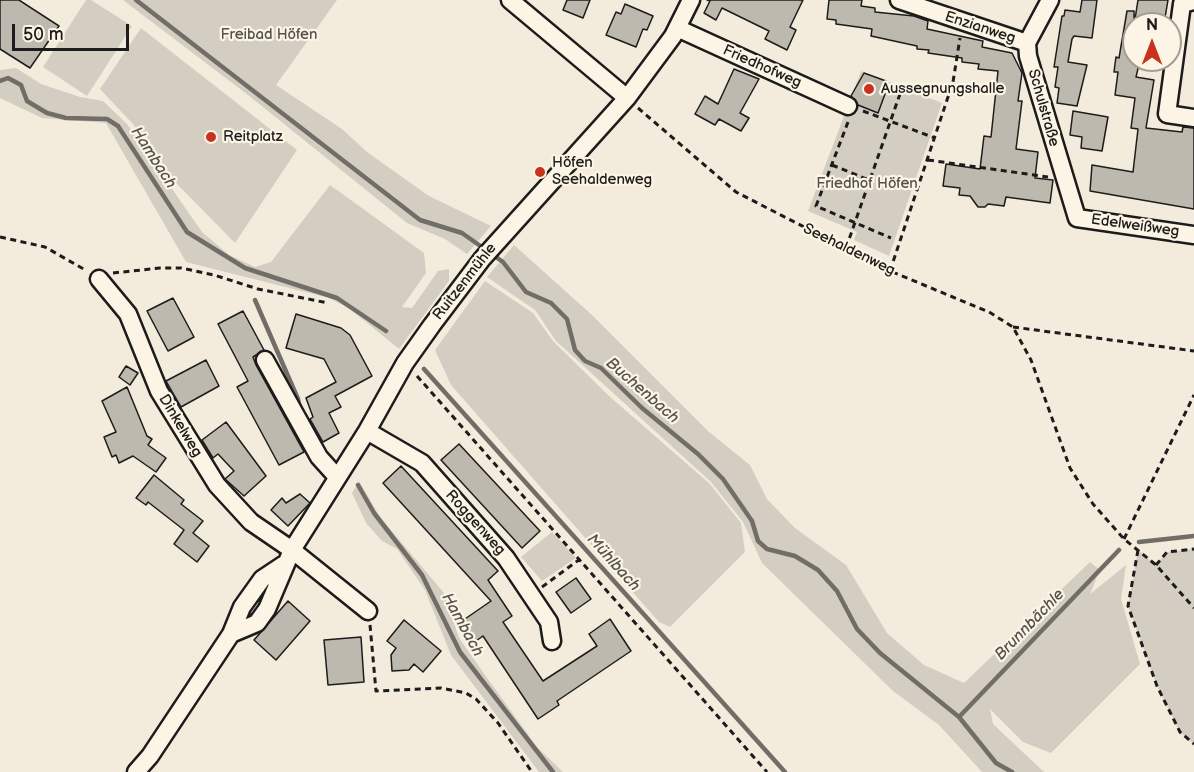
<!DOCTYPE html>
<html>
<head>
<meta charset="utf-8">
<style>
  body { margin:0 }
  #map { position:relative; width:1194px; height:772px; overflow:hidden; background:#f3ecdd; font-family:"Balsamiq Sans",sans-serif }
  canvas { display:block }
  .north { position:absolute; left:1122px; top:12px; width:60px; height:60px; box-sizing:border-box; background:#fcf5e5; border:2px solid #a29e95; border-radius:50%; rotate:0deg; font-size:16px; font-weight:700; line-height:24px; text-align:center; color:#1c1c1c }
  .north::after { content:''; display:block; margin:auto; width:21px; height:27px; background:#c8321e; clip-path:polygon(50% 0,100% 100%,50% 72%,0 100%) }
  .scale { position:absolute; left:12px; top:24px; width:117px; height:27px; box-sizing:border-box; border:3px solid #1c1c1c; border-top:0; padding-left:8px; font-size:18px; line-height:21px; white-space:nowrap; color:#1c1c1c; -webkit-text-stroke:4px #fcf5e5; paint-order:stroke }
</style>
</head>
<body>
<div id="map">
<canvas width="1194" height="772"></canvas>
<div class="north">N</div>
<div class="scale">50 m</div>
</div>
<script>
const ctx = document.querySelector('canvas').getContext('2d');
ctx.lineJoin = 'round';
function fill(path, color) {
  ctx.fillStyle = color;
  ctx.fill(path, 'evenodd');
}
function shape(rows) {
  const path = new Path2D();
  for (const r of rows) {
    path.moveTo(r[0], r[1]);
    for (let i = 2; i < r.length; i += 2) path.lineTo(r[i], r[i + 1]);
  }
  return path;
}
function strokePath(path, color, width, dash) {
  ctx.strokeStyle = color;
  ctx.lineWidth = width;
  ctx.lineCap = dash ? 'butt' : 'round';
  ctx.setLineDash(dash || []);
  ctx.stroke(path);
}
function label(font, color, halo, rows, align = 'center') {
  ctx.font = font + ' "Balsamiq Sans",sans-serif';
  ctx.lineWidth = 4.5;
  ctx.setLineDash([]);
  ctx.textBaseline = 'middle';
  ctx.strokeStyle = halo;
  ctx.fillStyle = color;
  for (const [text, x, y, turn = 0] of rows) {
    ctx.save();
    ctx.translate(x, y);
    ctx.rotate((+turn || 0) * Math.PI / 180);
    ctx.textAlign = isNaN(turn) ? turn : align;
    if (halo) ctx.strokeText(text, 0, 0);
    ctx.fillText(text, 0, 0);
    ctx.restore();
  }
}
const green = shape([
  [86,0,91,0,132,26,87,96,43,67],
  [123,0,337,0,276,85,342,129,367,152,429,196,491,226,467,254,445,239,407,223,248,95],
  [141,28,297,150,235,243,177,184,132,123,100,89],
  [16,68,41,84,80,97,103,101,127,124,202,232,229,255,255,267,271,262,330,185,424,253,426,273,402,307,412,308,438,271,449,269,449,281,399,349,350,309,329,298,186,262,106,123,42,118,0,98,0,70],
  [861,71,942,103,889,256,854,240,857,232,808,211],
  [514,245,592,315,709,432,750,465,767,499,795,528,846,565,887,633,924,665,964,683,1090,562,1100,570,1090,594,1126,565,1121,599,1140,664,1051,753,1023,742,990,709,993,724,1044,772,982,772,939,725,893,691,762,563,743,522,711,482,556,341,535,310,487,277],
  [485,281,533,313,553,341,609,396,710,484,741,523,745,552,670,627,659,622,451,385,435,350],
  [359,481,380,517,444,593,459,638,485,675,537,747,563,772,539,772,451,655,425,590,397,549,382,541,366,523,352,493],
  [552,532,576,558,542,581,521,557],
  [1194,549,1194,744,1180,732,1157,686,1128,606,1138,550,1156,565,1167,552]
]);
const stream = shape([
  [136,0,420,220,462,233,503,262,526,292,551,303,567,319,575,350,585,361,601,368,642,408,698,454,723,479,752,521,758,541,767,549,795,556,818,570,837,591,857,629,880,653,959,717,996,763,1012,772],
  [0,81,8,78,21,85,27,101,47,113,66,118,107,119,118,126,187,232,245,268,337,298,386,331],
  [255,300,298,399,300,409],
  [424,369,785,772],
  [358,485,374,513,422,575,460,652,553,772],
  [1139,542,1194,536],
  [959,717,1119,550]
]);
const building = shape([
  [0,0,19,0,59,26,30,68,0,49,0,0],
  [567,0,590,0,583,18,563,10,567,0],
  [707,0,803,0,790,27,796,30,787,50,765,39,769,31,722,8,716,20,704,13,710,1,707,0],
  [829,0,862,0,861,6,875,8,875,12,914,16,928,21,927,29,983,41,982,47,1012,53,1022,73,1018,101,1022,101,1016,149,1038,152,1035,178,1053,180,1050,203,1006,197,1004,206,988,204,985,207,978,207,970,196,959,195,960,188,943,186,946,164,980,169,984,136,991,137,998,71,978,69,979,64,962,62,962,58,928,53,929,50,917,49,917,46,871,36,872,29,836,24,836,20,827,19,829,0],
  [1082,0,1097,0,1092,38,1074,36,1072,39,1068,62,1087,65,1077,106,1057,103,1059,88,1055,87,1058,67,1054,67,1062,16,1064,16,1065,10,1080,12,1082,0],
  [1138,0,1168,0,1164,24,1135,19,1138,0],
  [625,4,653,16,647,30,643,29,636,47,606,35,616,12,621,14,625,4],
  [1127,11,1134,11,1134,60,1140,60,1136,77,1154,80,1146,128,1182,132,1183,127,1194,128,1194,209,1090,191,1092,165,1133,172,1138,129,1131,128,1135,98,1115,95,1118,72,1114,72,1115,64,1116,57,1119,58,1127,11],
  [734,69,759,79,740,113,749,118,741,131,719,119,715,125,695,114,705,96,718,104,734,69],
  [864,73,886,81,880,93,885,94,878,113,858,105,851,96,864,73],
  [1073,111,1108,117,1102,151,1081,148,1082,137,1070,135,1073,111],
  [173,298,194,337,168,351,147,311,173,298],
  [243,311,264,350,253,357,256,365,304,452,279,465,237,387,248,381,218,324,243,311],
  [296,314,341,328,350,335,372,376,335,396,341,407,329,413,339,433,323,442,310,419,313,417,306,398,336,382,324,359,286,348,296,314],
  [206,360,219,386,181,407,166,381,206,360],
  [126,366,138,373,130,385,119,377,126,366],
  [127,387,147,436,152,439,148,445,166,458,156,472,133,456,119,463,116,455,112,457,104,437,116,432,102,401,127,387],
  [226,422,266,476,244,496,225,479,234,471,218,454,213,458,202,440,226,422],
  [459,444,540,531,522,548,441,460,459,444],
  [401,466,498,571,488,580,512,616,503,622,543,681,597,646,589,634,610,619,631,651,557,701,559,705,538,719,483,636,476,641,462,621,491,601,383,483,401,466],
  [154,475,184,500,181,504,203,521,193,533,209,546,197,562,174,544,184,530,148,502,146,505,136,498,154,475],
  [300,494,310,503,288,526,271,510,282,498,286,503,300,494],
  [576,578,591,599,571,613,556,592,576,578],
  [288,601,310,621,276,660,254,640,288,601],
  [404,620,441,651,423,672,414,664,409,670,392,671,391,655,396,648,387,641,404,620],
  [361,637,364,682,328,685,324,640,361,637]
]);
const path = shape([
  [638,108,736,192,890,271,989,312,1013,327,1031,360,1070,468,1093,504,1124,539,1156,565,1194,608],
  [863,111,935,138],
  [848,122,816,206,891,238],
  [928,160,1048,177],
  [832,165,869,180],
  [0,237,45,247,87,271],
  [846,248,900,94],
  [890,271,953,82,960,38],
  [113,273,160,268,181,268,214,275,258,289,328,303],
  [1013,327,1194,351],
  [417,376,767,772],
  [1124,539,1194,395],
  [1138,550,1128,606,1157,686,1180,732,1194,744],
  [1156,565,1167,552,1194,549],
  [542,587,580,559],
  [370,625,376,691,441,688,466,693,476,699,498,723,532,772]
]);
const minor = shape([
  [510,0,627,98],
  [899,0,1027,43],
  [1050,0,1027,43,1028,56,1077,218,1194,235],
  [1194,1,1182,4,1167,114,1194,118],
  [677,28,848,106],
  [99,279,128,314,159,391,217,485,251,522,292,550,368,611],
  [265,360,319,457,337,477],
  [367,431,422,463,506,558,549,622,552,641],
  [231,634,257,623,267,609,292,550,367,431,405,363,432,325,482,259,627,98,673,36,691,0],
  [136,772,150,756,231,634,242,607,262,579,283,565]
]);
const markers = [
  [869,89,6,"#c8321e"],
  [211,137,6,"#c8321e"],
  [540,172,6,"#c8321e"]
];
const streetNames = [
  ["Enzianweg",980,28,18],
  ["Friedhofweg",762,67,24],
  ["Schulstraße",1043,108,74],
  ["Edelweißweg",1135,226,8],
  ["Seehaldenweg",849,250,26],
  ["Ruitzenmühle",465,282,-52],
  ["Dinkelweg",180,426,59],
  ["Roggenweg",475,523,48]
];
const parkNames = [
  ["Freibad Höfen",269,35],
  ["Friedhof Höfen",867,184]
];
const poiNames = [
  ["Aussegnungshalle",881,89],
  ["Reitplatz",223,137],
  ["Höfen",552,163],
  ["Seehaldenweg",552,180]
];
const waterNames = [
  ["Hambach",153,158,57],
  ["Buchenbach",642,391,41],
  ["Mühlbach",613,563,48],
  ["Hambach",462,625,61],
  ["Brunnbächle",1030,625,-46]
];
fill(green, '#d3cec1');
strokePath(stream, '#716e68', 4.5);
fill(building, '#beb9ae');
strokePath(building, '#1c1c1c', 1.5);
strokePath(minor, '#1c1c1c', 21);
strokePath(path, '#1c1c1c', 3, [6, 4.5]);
strokePath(minor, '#fcf5e5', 16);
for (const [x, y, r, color] of markers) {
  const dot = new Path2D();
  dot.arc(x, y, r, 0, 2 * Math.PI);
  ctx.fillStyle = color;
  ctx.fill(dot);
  strokePath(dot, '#fcf5e5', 2);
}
label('15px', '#1c1c1c', '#fcf5e5', streetNames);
label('15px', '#53514e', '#fcf5e5', parkNames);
label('15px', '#1c1c1c', '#fcf5e5', poiNames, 'left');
label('italic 16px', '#55534f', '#fcf5e5', waterNames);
</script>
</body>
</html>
